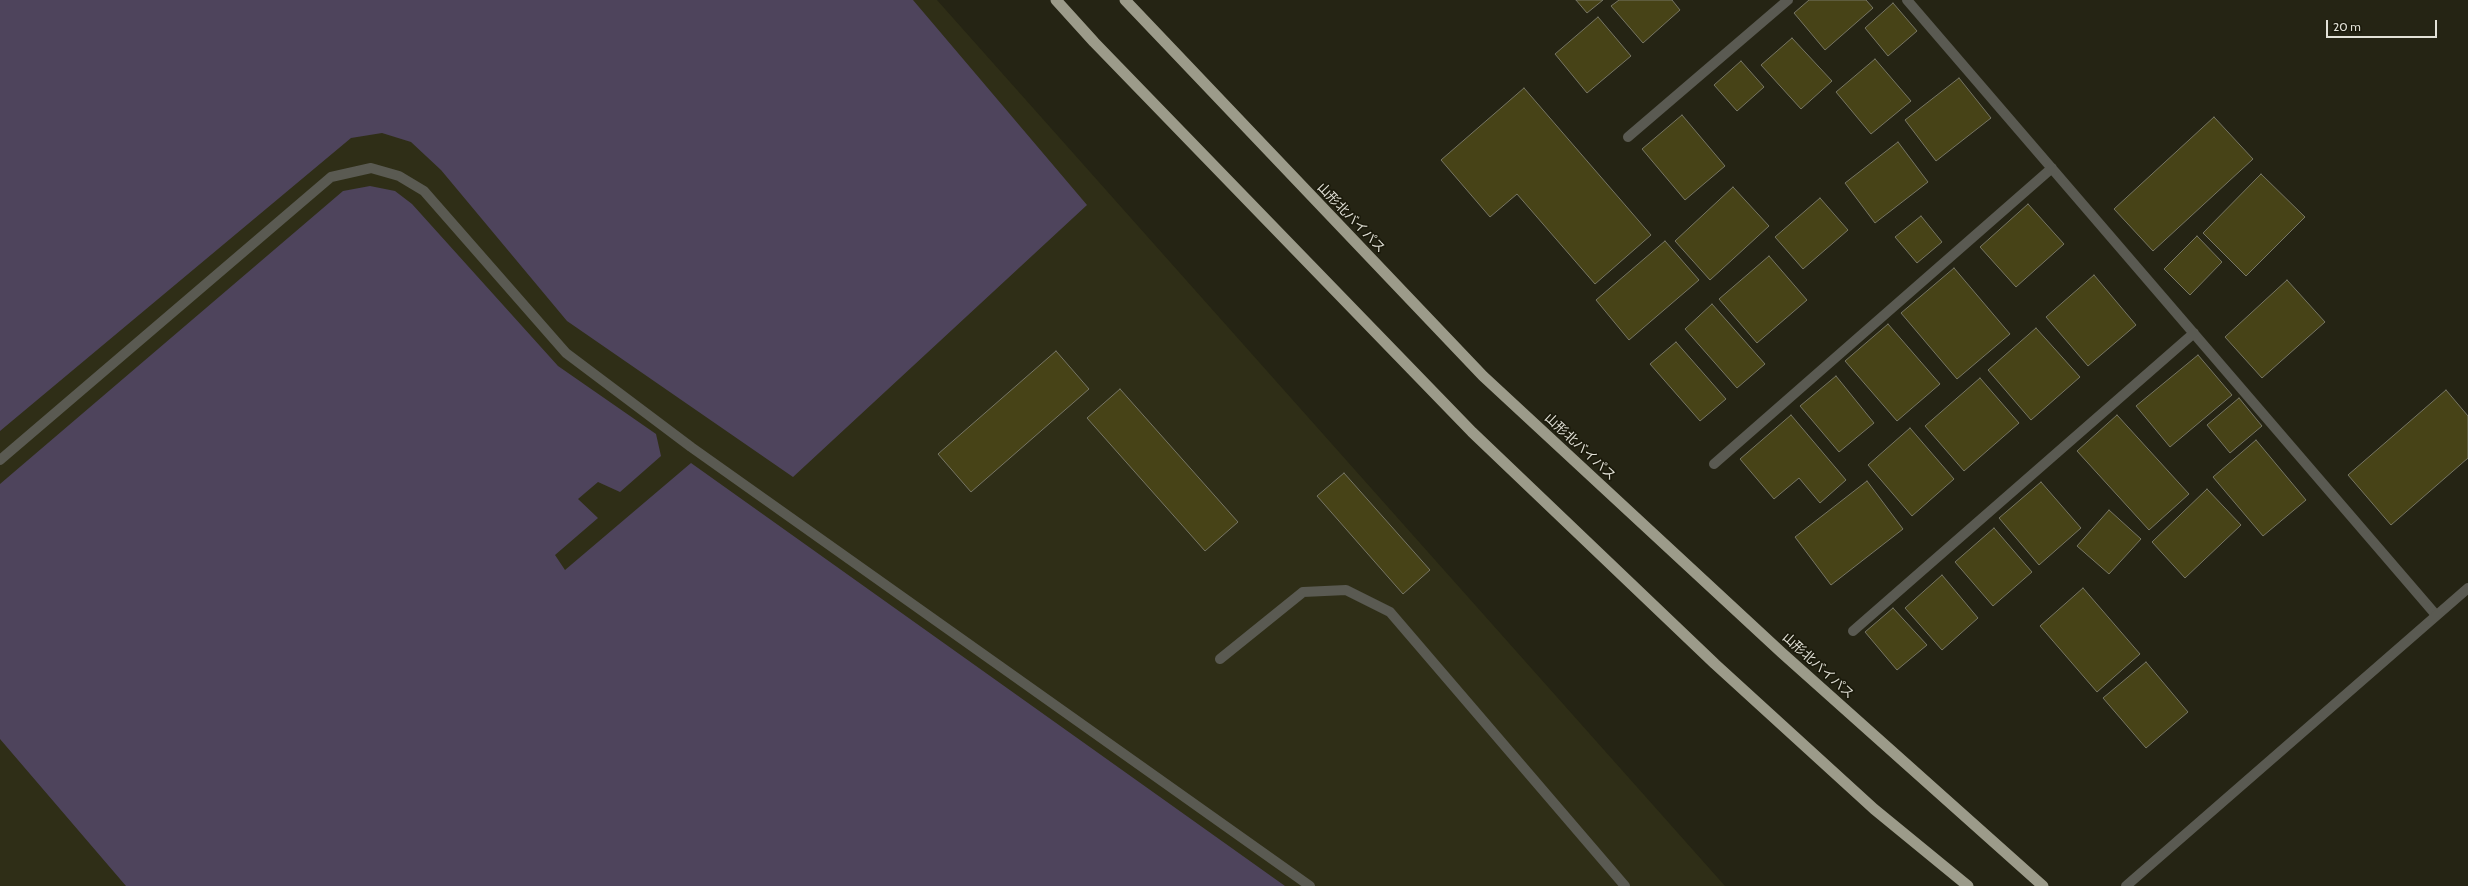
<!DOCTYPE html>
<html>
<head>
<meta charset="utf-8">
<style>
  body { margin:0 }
  #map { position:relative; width:2468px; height:886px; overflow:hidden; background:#252414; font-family:Cabin,sans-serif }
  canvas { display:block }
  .scale { position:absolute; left:2326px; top:20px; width:111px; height:18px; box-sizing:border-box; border:2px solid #e2e1d7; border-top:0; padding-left:5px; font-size:12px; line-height:14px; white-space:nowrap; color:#e2e1d7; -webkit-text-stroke:3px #1b1a0b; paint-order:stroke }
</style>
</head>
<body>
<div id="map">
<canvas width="2468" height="886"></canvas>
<div class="scale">20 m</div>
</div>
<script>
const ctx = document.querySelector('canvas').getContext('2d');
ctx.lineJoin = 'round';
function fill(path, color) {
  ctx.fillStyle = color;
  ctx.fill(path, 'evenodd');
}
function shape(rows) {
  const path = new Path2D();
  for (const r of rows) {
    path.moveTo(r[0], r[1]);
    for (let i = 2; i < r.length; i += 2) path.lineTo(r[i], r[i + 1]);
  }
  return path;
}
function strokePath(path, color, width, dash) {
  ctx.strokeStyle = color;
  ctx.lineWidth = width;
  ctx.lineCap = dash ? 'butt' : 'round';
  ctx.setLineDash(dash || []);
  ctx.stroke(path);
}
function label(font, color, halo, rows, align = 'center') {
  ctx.font = font + ' Cabin,"Noto Sans JP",sans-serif';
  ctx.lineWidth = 3.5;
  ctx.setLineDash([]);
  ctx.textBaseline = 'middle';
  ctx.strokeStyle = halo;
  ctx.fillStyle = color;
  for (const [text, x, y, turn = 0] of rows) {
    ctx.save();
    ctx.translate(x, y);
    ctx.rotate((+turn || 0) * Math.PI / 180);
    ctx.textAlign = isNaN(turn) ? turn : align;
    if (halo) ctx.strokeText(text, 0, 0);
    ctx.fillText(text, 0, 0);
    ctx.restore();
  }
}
const built = shape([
  [0,0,937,0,1725,886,0,886]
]);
const green = shape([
  [0,0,913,0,1087,205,793,477,567,321,441,170,411,142,382,133,351,138,0,431],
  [370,186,395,191,412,204,558,366,656,434,661,456,620,492,598,482,578,499,598,518,555,555,565,570,691,463,1285,886,126,886,0,739,0,484,343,191]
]);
const building = shape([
  [1576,0,1603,0,1587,13,1576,0],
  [1619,0,1672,0,1680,10,1643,43,1611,6,1619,0],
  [1809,0,1866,0,1873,8,1825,50,1794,13,1809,0],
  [1893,3,1917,31,1888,56,1865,28,1893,3],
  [1598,17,1631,56,1587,93,1555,54,1598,17],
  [1792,38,1832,81,1801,109,1761,65,1792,38],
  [1875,59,1911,101,1871,134,1836,92,1875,59],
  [1741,61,1764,87,1737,111,1714,85,1741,61],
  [1959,78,1991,118,1936,161,1905,120,1959,78],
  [1524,88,1651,235,1595,284,1517,194,1490,217,1441,160,1524,88],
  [1682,115,1725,166,1685,200,1642,149,1682,115],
  [2214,117,2253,159,2153,251,2114,209,2214,117],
  [1898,142,1928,182,1875,223,1845,183,1898,142],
  [2261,174,2305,217,2246,276,2203,233,2261,174],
  [1733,187,1769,226,1710,280,1675,241,1733,187],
  [1820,198,1848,230,1803,269,1775,237,1820,198],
  [2028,204,2064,244,2016,287,1980,247,2028,204],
  [1921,216,1942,242,1917,263,1895,237,1921,216],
  [2197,236,2222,262,2190,295,2164,269,2197,236],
  [1665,241,1699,280,1629,340,1596,300,1665,241],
  [1769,256,1807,300,1757,343,1719,299,1769,256],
  [1954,268,2010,334,1957,379,1901,313,1954,268],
  [2094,275,2136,325,2088,366,2046,317,2094,275],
  [2287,280,2325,322,2262,378,2225,337,2287,280],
  [1712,304,1765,364,1737,388,1685,329,1712,304],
  [1888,324,1940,384,1897,421,1845,361,1888,324],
  [2036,328,2080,377,2031,420,1988,370,2036,328],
  [1676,342,1726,399,1700,421,1650,364,1676,342],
  [1056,351,1089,389,971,492,938,454,1056,351],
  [2198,355,2232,395,2170,447,2136,406,2198,355],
  [1836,376,1874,423,1839,452,1800,406,1836,376],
  [1980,378,2019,423,1964,471,1925,426,1980,378],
  [1120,389,1238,522,1205,551,1087,418,1120,389],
  [2446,390,2468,416,2468,458,2391,525,2348,475,2446,390],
  [2239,398,2262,426,2230,453,2207,425,2239,398],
  [1791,415,1846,480,1820,503,1799,478,1774,499,1740,459,1791,415],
  [2117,415,2189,494,2149,530,2077,451,2117,415],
  [1910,428,1954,479,1912,516,1868,465,1910,428],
  [2256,440,2306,500,2263,536,2213,477,2256,440],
  [1344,473,1430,570,1403,594,1317,496,1344,473],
  [1867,481,1903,529,1831,585,1795,537,1867,481],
  [2041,482,2081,528,2039,565,1999,518,2041,482],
  [2207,489,2241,525,2185,578,2152,542,2207,489],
  [2109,510,2141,539,2109,574,2077,546,2109,510],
  [1994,528,2032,572,1993,606,1955,562,1994,528],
  [1942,575,1978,618,1942,650,1905,608,1942,575],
  [2083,588,2140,654,2097,692,2040,626,2083,588],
  [1893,608,1927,645,1897,670,1865,632,1893,608],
  [2146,662,2188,712,2146,748,2103,698,2146,662]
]);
const service = shape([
  [1907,0,2436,615],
  [1628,137,1788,0],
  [0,460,331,177,371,168,399,176,424,191,566,353,691,447,1310,886],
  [1714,464,2052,168],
  [1853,631,2194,333],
  [1220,659,1303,592,1346,590,1390,612,1625,886]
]);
const tertiary = shape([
  [2126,886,2468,588]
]);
const trunk = shape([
  [1056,0,1094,42,1472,432,1715,664,1874,809,1968,886],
  [1125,0,1483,376,1782,653,2043,886]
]);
const streetNames = [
  ["山形北バイパス",1351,218,46],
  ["山形北バイパス",1580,447,43],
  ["山形北バイパス",1818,666,42]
];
fill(built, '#2f2e17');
fill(green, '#4e445c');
fill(building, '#474317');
strokePath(building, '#777664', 1);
strokePath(service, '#5a5a52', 10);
strokePath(tertiary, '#5a5a52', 10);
strokePath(trunk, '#9c9b8a', 11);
label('13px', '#e2e1d7', '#1b1a0b', streetNames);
</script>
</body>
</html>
